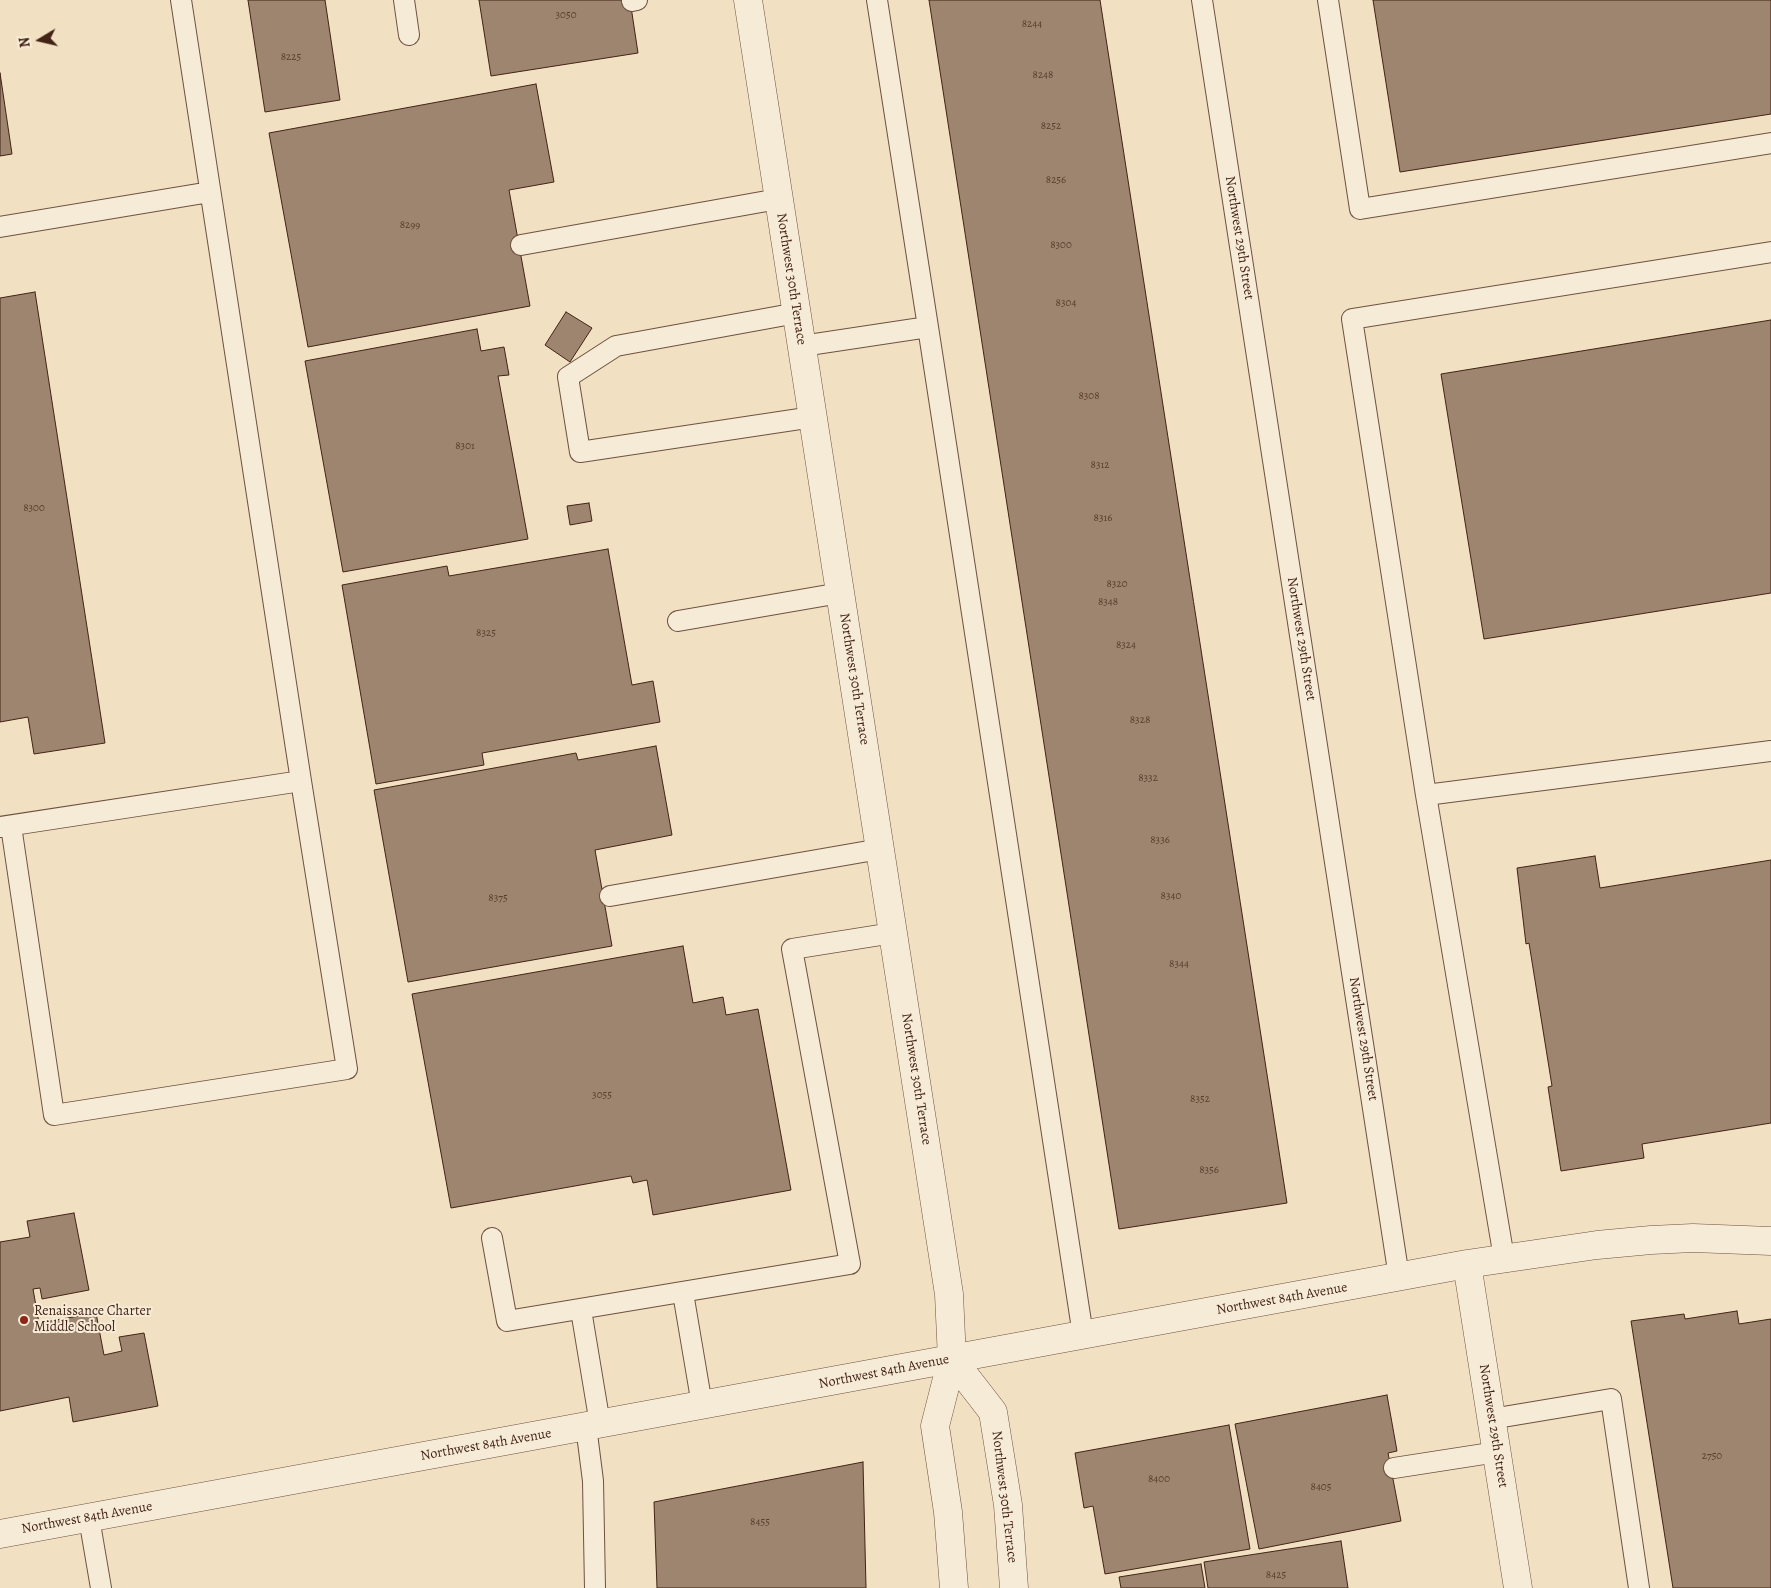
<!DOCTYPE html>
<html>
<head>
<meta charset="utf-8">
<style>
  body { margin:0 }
  #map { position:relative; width:1771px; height:1588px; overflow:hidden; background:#f1e0c1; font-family:Alegreya,serif }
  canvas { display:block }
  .north { position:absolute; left:15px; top:15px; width:50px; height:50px; -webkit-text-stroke:4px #f6ebd7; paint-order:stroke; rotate:261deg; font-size:14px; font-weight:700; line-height:20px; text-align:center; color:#432316 }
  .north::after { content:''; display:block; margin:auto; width:18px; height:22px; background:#432316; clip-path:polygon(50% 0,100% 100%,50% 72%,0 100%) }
</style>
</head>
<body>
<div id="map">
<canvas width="1771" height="1588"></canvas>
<div class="north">N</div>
</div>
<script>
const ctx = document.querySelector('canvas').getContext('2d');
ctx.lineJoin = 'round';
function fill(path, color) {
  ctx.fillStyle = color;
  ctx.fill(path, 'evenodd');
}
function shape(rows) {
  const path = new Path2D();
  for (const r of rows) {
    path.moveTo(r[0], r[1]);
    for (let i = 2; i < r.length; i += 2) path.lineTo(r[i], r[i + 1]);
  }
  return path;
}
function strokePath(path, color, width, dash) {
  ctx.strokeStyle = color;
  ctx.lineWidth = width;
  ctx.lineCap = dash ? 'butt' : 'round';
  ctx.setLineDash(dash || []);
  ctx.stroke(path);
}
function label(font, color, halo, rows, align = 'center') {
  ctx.font = font + ' Alegreya,serif';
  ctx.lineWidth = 4;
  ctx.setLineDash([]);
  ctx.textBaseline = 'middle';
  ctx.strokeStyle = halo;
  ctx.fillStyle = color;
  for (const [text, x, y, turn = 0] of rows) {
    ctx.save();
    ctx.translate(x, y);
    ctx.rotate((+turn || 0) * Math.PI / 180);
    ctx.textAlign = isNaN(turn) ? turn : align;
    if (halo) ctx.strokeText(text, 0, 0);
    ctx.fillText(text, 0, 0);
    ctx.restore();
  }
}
const building = shape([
  [248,0,325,0,340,100,265,112,248,0],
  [479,0,630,0,638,53,491,76,479,0],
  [929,0,1100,0,1287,1203,1119,1229,929,0],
  [1373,0,1771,0,1771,114,1400,172,1373,0],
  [0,73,12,154,0,156,0,73],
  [536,84,554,182,509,190,530,306,308,347,269,133,536,84],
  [35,292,105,743,34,754,28,717,0,722,0,298,35,292],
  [566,312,592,328,570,362,545,345,566,312],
  [1771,320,1771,593,1484,639,1441,374,1771,320],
  [477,329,481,351,504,347,509,375,498,376,528,539,343,572,305,361,477,329],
  [589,503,592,521,570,525,567,506,589,503],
  [608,549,632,685,653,681,660,722,482,753,484,765,376,784,342,585,447,566,449,576,608,549],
  [656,746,672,835,595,850,612,946,408,982,374,790,576,753,578,760,656,746],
  [1595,856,1600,888,1771,860,1771,1123,1642,1144,1644,1158,1561,1171,1548,1087,1552,1086,1529,943,1526,944,1517,868,1595,856],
  [683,946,693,1003,723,997,726,1015,758,1009,791,1190,653,1215,647,1180,633,1183,631,1176,451,1208,412,994,683,946],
  [74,1213,89,1290,42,1299,40,1288,33,1289,39,1323,96,1313,104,1355,122,1351,119,1337,144,1333,158,1406,73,1422,69,1397,0,1411,0,1242,30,1237,27,1221,74,1213],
  [1737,1311,1739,1324,1771,1319,1771,1588,1673,1588,1631,1321,1684,1314,1685,1319,1737,1311],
  [1387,1395,1397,1451,1388,1453,1401,1521,1259,1549,1235,1424,1387,1395],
  [1229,1425,1250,1549,1105,1574,1093,1506,1084,1508,1075,1453,1229,1425],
  [863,1462,866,1588,657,1588,654,1502,863,1462],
  [1341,1541,1348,1588,1208,1588,1204,1562,1341,1541],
  [1201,1564,1205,1588,1121,1588,1119,1577,1201,1564]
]);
const service = shape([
  [181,0,301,781],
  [404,0,409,35],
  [1202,0,1399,1277],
  [1328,0,1360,209,1771,143],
  [632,1,637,0],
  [0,227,210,192],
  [521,245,778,199],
  [797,313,616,346,568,377,580,452,813,417],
  [928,327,1083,1335],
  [802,346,928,327,877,0],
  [678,621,840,593],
  [1426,795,1771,751],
  [0,827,301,781,347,1069,54,1115,11,826],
  [610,896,880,849],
  [492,1238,507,1321,850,1264,792,949,893,933],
  [1504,1258,1426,795,1352,319,1771,252],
  [683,1293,702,1405],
  [581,1310,600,1424],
  [1491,1419,1611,1399,1639,1588],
  [586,1426,593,1481,595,1588],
  [1394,1468,1497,1452],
  [89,1518,101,1588]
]);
const minor = shape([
  [1467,1264,1518,1588],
  [0,1534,1467,1264,1597,1245,1651,1240,1693,1238,1771,1241]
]);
const tertiary = shape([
  [748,0,949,1294,952,1359,935,1426,948,1512,954,1588],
  [952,1359,993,1412,1008,1505,1014,1588]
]);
const markers = [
  [24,1320,5,"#8f2418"]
];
const numberNames = [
  ["3050",566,15],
  ["8244",1032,24],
  ["8225",291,57],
  ["8248",1043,75],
  ["8252",1051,126],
  ["8256",1056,180],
  ["8299",410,225],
  ["8300",1061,245],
  ["8304",1066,303],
  ["8308",1089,396],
  ["8301",465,446],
  ["8312",1100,465],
  ["8300",34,508],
  ["8316",1103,518],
  ["8320",1117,584],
  ["8348",1108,602],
  ["8325",486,633],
  ["8324",1126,645],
  ["8328",1140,720],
  ["8332",1148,778],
  ["8336",1160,840],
  ["8340",1171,896],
  ["8375",498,898],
  ["8344",1179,964],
  ["3055",602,1095],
  ["8352",1200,1099],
  ["8356",1209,1170],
  ["2750",1712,1456],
  ["8400",1159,1479],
  ["8405",1321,1487],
  ["8455",760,1522],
  ["8425",1276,1575]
];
const streetNames = [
  ["Northwest 29th Street",1239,238,81],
  ["Northwest 30th Terrace",791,279,81],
  ["Northwest 29th Street",1301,639,81],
  ["Northwest 30th Terrace",854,679,81],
  ["Northwest 29th Street",1363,1039,81],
  ["Northwest 30th Terrace",916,1079,81],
  ["Northwest 84th Avenue",1282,1299,-10],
  ["Northwest 84th Avenue",884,1372,-11],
  ["Northwest 29th Street",1493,1426,81],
  ["Northwest 84th Avenue",486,1445,-10],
  ["Northwest 30th Terrace",1004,1497,83],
  ["Northwest 84th Avenue",87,1518,-10]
];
const poiNames = [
  ["Renaissance Charter",34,1312],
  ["Middle School",34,1328]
];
fill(building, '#9d856f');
strokePath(building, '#432316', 1);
strokePath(service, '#6e5241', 22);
strokePath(minor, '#6e5241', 29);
strokePath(tertiary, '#6e5241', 29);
strokePath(service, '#f6ebd7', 20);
strokePath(minor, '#f6ebd7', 28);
strokePath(tertiary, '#f6ebd7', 28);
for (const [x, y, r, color] of markers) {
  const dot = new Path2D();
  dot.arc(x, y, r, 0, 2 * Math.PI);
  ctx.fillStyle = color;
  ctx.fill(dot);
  strokePath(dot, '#f6ebd7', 2);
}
label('11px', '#5a3c2c', null, numberNames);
label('14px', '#432316', '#f6ebd7', streetNames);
label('14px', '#432316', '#f6ebd7', poiNames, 'left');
</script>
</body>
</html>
